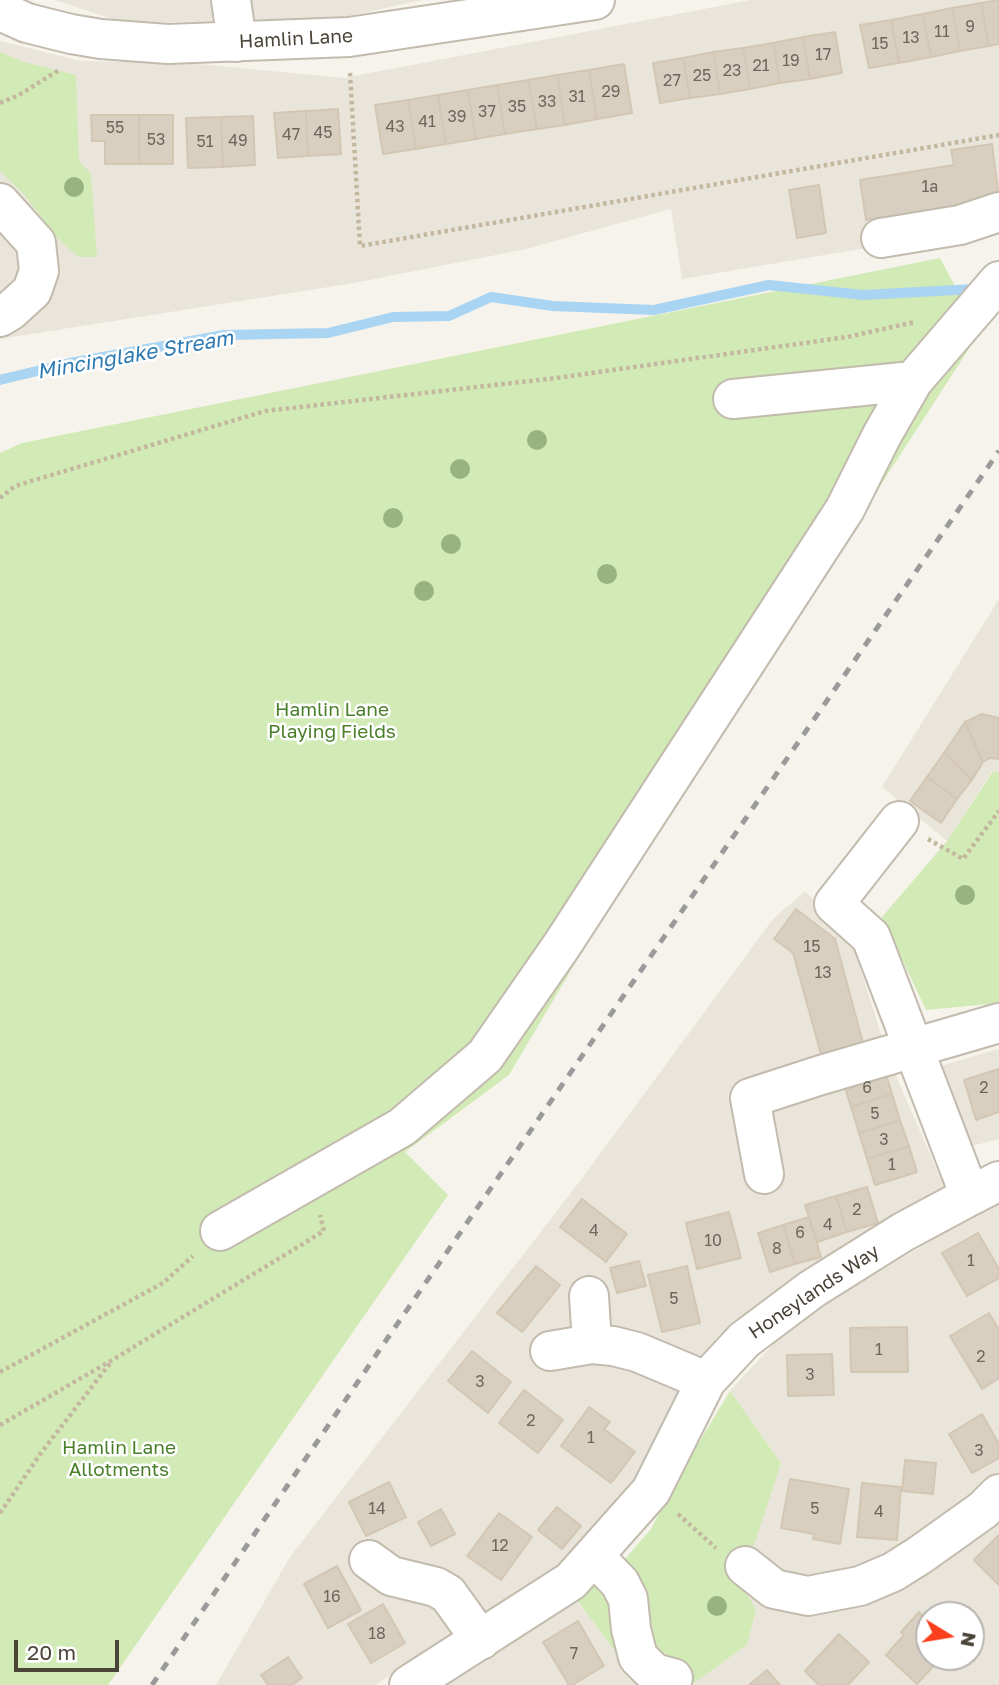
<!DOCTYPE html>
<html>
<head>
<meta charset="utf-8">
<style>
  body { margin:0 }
  #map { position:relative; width:999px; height:1685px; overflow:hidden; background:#f6f3ec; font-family:"Golos Text",sans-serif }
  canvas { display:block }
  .north { position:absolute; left:915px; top:1601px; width:70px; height:70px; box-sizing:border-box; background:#fff; border:2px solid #b7b4b0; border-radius:50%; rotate:101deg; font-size:19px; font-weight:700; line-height:28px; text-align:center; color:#4b4439 }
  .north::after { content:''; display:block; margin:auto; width:24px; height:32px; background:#fc3f1d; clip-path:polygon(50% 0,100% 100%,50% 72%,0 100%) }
  .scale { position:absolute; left:14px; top:1640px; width:105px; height:32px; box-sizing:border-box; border:4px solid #4b4439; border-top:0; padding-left:9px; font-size:21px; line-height:24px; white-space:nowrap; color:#4b4439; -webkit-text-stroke:5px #fff; paint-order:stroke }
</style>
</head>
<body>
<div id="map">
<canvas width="999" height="1685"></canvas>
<div class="north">N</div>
<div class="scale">20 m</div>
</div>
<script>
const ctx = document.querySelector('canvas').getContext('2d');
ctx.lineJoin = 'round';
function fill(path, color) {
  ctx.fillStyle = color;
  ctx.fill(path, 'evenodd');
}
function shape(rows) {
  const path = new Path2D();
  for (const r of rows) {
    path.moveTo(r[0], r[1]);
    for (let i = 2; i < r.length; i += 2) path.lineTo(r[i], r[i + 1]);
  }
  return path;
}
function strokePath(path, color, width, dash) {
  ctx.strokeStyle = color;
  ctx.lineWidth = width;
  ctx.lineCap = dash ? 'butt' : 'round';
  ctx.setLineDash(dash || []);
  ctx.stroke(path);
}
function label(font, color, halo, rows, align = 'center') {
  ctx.font = font + ' "Golos Text",sans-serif';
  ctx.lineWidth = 5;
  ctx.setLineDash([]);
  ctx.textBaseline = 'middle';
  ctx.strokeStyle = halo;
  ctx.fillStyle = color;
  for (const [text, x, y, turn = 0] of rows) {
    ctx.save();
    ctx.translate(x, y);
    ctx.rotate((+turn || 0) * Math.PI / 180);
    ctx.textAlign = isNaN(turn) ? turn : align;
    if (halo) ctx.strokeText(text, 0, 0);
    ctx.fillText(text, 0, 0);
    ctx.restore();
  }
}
const residential = shape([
  [55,0,423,0,333,19,124,23],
  [751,0,999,0,999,215,872,247,682,279,671,209,526,249,354,283,0,339,0,41,81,61,188,63,344,78],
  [999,599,999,772,992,771,947,841,882,787],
  [805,891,851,940,890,1062,946,1191,801,1279,641,1470,572,1557,375,1685,216,1685,290,1557,583,1177,773,919],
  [999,1049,999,1139,952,1151,923,1071],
  [999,1203,999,1685,691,1685,747,1645,734,1576,781,1463,730,1391,791,1325,944,1233],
  [929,1615,971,1615,971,1657,929,1657],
  [574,1596,640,1685,433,1685]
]);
const green = shape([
  [0,52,24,62,76,75,79,161,91,174,97,257,79,257,58,239,22,192,0,171],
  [940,258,971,316,974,341,622,884,509,1075,405,1152,448,1195,108,1685,0,1685,0,453,22,443],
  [993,771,999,772,999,1003,926,1010,882,917,947,841],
  [730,1391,781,1463,751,1554,734,1575,756,1609,747,1645,691,1685,640,1685,574,1596,619,1566,651,1529,675,1482]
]);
const stream = shape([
  [0,380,70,363,224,335,328,333,393,317,449,316,491,297,553,306,654,310,769,285,863,295,974,289]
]);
const building = shape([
  [999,0,999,44,989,46,981,3,999,0],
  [981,3,989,46,960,51,952,8,981,3],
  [952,8,960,51,931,57,923,14,952,8],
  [923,14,931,57,899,63,891,20,923,14],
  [891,20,899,63,869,68,860,25,891,20],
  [835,32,842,73,810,79,803,37,835,32],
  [803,37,810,79,780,83,773,43,803,37],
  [773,43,780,83,750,89,743,48,773,43],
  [743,48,750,89,720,94,713,52,743,48],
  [713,52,720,94,690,98,683,58,713,52],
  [683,58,690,98,660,103,653,63,683,58],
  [624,64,632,113,597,119,589,70,624,64],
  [589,70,597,119,565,125,557,75,589,70],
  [557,75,565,125,537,129,528,80,557,75],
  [528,80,537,129,505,134,497,85,528,80],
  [497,85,505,134,476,139,468,90,497,85],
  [468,90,476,139,446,144,438,95,468,90],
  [438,95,446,144,416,149,408,100,438,95],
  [408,100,416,149,383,154,375,105,408,100],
  [338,109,341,154,308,156,306,111,338,109],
  [306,111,308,156,278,158,274,113,306,111],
  [91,115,139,115,139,164,105,164,105,141,92,141,91,115],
  [139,115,173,115,173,164,139,164,139,115],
  [253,116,255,165,223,167,221,117,253,116],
  [221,117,223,167,188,168,186,118,221,117],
  [992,144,999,199,866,220,860,180,954,165,951,150,992,144],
  [819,185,826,233,797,238,789,190,819,185],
  [982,714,999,718,999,759,990,758,983,762,965,722,982,714],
  [965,722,983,762,972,780,944,753,965,722],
  [944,753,972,780,957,799,927,777,944,753],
  [927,777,957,799,941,823,910,801,927,777],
  [796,909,835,939,863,1043,821,1054,793,953,774,939,796,909],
  [884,1068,892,1094,851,1107,843,1081,884,1068],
  [999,1069,999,1112,976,1120,964,1080,999,1069],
  [892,1094,900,1120,859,1133,851,1107,892,1094],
  [900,1120,909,1146,867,1159,859,1133,900,1120],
  [909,1146,917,1172,875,1185,867,1159,909,1146],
  [867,1187,878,1223,847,1232,836,1196,867,1187],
  [836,1196,847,1232,817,1242,805,1205,836,1196],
  [582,1199,627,1234,606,1262,560,1227,582,1199],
  [729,1212,741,1258,697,1269,686,1223,729,1212],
  [809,1217,821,1257,795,1264,783,1225,809,1217],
  [783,1225,795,1264,770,1272,758,1233,783,1225],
  [978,1233,999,1269,999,1278,967,1296,942,1253,978,1233],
  [639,1261,646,1286,617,1293,610,1268,639,1261],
  [536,1266,560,1285,522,1332,497,1313,536,1266],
  [687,1266,700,1323,662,1332,648,1275,687,1266],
  [989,1313,999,1330,999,1378,982,1389,950,1336,989,1313],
  [907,1327,908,1372,851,1372,850,1328,907,1327],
  [472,1351,511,1382,488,1413,448,1381,472,1351],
  [832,1354,834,1395,788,1396,787,1355,832,1354],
  [524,1390,563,1420,538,1453,499,1423,524,1390],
  [589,1407,610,1422,604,1429,635,1452,611,1483,561,1446,589,1407],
  [982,1414,999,1444,999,1458,972,1473,949,1434,982,1414],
  [905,1460,936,1463,933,1494,902,1491,905,1460],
  [790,1479,849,1489,840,1544,813,1539,814,1534,781,1528,790,1479],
  [389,1482,406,1517,366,1536,349,1502,389,1482],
  [862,1483,901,1487,897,1540,857,1537,862,1483],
  [557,1507,581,1526,562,1549,538,1530,557,1507],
  [441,1509,455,1534,431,1546,418,1522,441,1509],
  [499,1513,532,1537,501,1580,467,1556,499,1513],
  [999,1535,999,1585,974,1560,999,1535],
  [337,1566,361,1610,328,1628,304,1584,337,1566],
  [383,1604,405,1643,371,1663,348,1624,383,1604],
  [919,1612,929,1622,929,1657,942,1657,917,1684,886,1655,904,1635,901,1632,919,1612],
  [578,1621,604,1666,572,1685,569,1685,543,1642,578,1621],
  [839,1634,869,1662,848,1685,819,1685,805,1671,839,1634],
  [288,1657,302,1678,292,1685,268,1685,261,1675,288,1657],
  [767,1670,780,1685,749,1685,767,1670]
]);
const path = shape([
  [350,73,360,246,999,135],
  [0,103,19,95,59,70],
  [0,498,15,486,265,411,556,378,847,337,915,322],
  [928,839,963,859,999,811],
  [0,1372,163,1283,193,1256],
  [0,1425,114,1359,324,1231,320,1215],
  [0,1513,41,1453,111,1362],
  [678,1514,716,1548]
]);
const minor = shape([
  [231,0,237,42],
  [0,11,27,23,71,34,101,39,168,44,349,37,595,0],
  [0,203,36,243,39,271,32,291,10,311,0,317],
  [881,238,960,225,999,212],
  [733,399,913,381],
  [899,821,834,904,871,937,970,1196,999,1181],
  [764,1174,750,1098,821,1075,999,1023],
  [220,1231,402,1127,485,1056,562,945,845,509,882,435,913,381,999,281],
  [589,1296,592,1344],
  [550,1351,592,1344,613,1346,637,1352,706,1381],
  [594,1556,620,1583,628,1599,631,1629,638,1657,654,1673,673,1678],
  [369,1560,391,1576,436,1587,448,1594,481,1640],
  [745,1566,774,1589,808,1596,860,1586,893,1572,920,1555,983,1510,999,1494],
  [409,1685,571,1581,651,1491,706,1381,744,1340,812,1289,903,1232,970,1196]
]);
const rail = shape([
  [152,1685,389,1336,999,451]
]);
const trees = [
  [74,187],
  [537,440],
  [460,469],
  [393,518],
  [451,544],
  [607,574],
  [424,591],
  [965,895],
  [717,1606]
];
const numberNames = [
  ["9",970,27],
  ["11",942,32],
  ["13",911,38],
  ["15",880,44],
  ["17",823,55],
  ["19",791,61],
  ["21",761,66],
  ["23",732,71],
  ["25",702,76],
  ["27",672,81],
  ["29",611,92],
  ["31",577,97],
  ["33",547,102],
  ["35",517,107],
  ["37",487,112],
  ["39",457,117],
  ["41",427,122],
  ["43",395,127],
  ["55",115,128],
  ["45",323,133],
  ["47",291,135],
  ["53",156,140],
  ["49",238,141],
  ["51",205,142],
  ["1a",930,187],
  ["15",812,947],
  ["13",823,973],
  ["6",867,1088],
  ["2",984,1088],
  ["5",875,1114],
  ["3",884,1140],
  ["1",892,1165],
  ["2",857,1210],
  ["4",828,1225],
  ["4",594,1231],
  ["6",800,1233],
  ["10",713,1241],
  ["8",777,1249],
  ["1",971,1261],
  ["5",674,1299],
  ["1",879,1350],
  ["2",981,1357],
  ["3",810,1375],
  ["3",480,1382],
  ["2",531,1421],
  ["1",591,1438],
  ["3",979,1451],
  ["14",377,1509],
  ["5",815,1509],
  ["4",879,1512],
  ["12",500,1546],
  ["16",332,1597],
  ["18",377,1634],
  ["7",574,1654]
];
const streetNames = [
  ["Hamlin Lane",296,39,-3],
  ["Honeylands Way",814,1292,-34]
];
const parkNames = [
  ["Hamlin Lane",332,710],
  ["Playing Fields",332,732],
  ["Hamlin Lane",119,1448],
  ["Allotments",119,1470]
];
const waterNames = [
  ["Mincinglake Stream",135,355,-10]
];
fill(residential, '#eae5da');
fill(green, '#d2eab5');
strokePath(stream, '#a9d4f2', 10);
fill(building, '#d8cfc1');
strokePath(building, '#d3c7b4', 2);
strokePath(minor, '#c2bbae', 42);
strokePath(path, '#c4b79f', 4.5, [3.5, 3.5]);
strokePath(minor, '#fff', 38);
strokePath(rail, '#9a9a9a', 5, [9, 9]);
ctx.fillStyle = '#97b381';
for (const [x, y] of trees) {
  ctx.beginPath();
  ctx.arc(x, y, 10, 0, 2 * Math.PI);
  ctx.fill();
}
label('16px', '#6e675b', null, numberNames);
label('19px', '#4b4439', '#fff', streetNames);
label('19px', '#4a7f2a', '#fff', parkNames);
label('italic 21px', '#2e7ab2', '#fff', waterNames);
</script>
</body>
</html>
